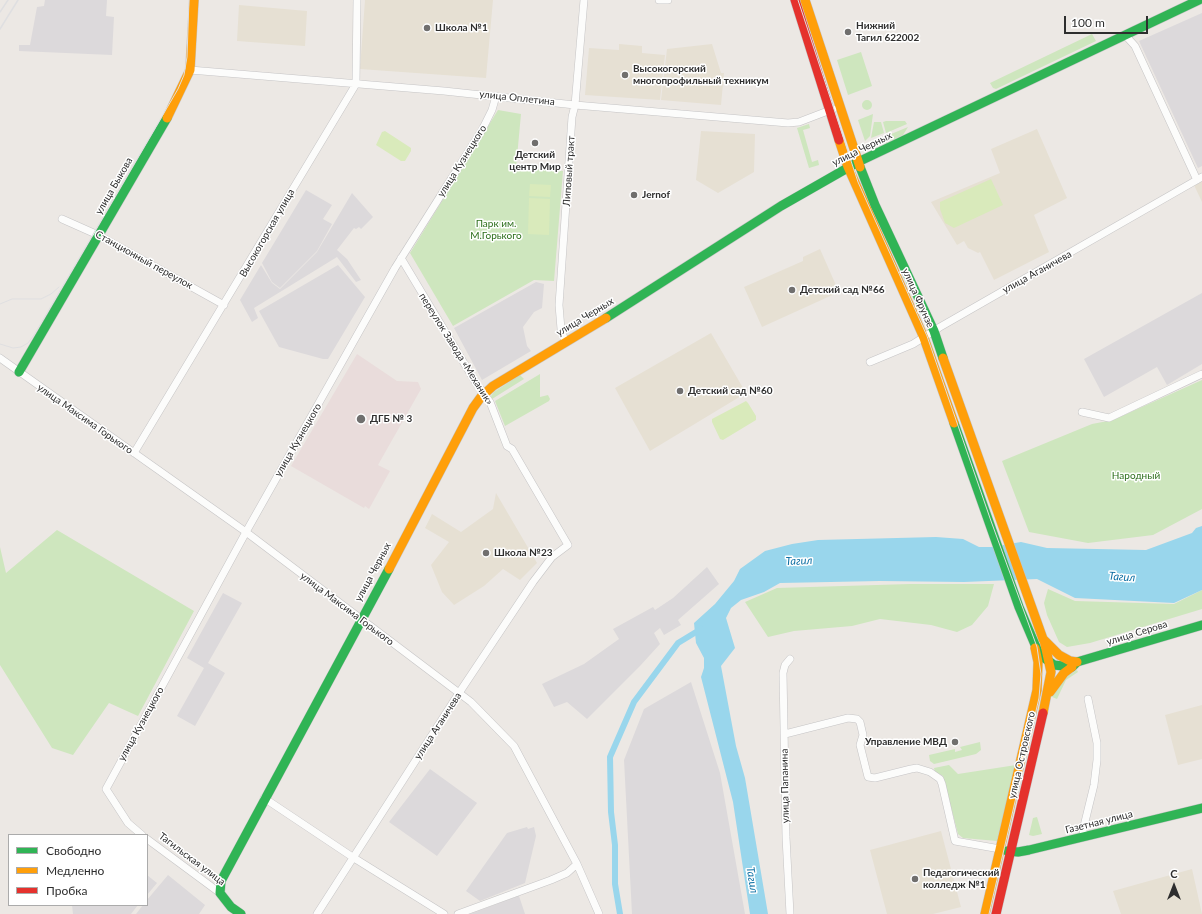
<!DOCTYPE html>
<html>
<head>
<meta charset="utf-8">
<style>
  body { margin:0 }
  #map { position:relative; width:1202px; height:914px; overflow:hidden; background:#ece8e4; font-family:Lato,sans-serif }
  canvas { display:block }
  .legend { position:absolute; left:8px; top:834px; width:140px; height:72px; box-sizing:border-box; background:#fff; border:1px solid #ababab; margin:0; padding:5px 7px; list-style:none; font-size:12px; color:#2e2e2e }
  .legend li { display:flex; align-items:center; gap:8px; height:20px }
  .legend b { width:20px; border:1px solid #ababab }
  .north { position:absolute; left:1154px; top:866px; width:40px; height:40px; -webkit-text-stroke:3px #fff; paint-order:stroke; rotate:0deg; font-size:11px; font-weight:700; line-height:16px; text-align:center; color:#2e2e2e }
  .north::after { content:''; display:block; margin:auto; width:14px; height:18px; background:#2e2e2e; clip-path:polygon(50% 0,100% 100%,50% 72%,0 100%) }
  .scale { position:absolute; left:1064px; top:16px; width:84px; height:18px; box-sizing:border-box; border:2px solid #2e2e2e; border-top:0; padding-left:5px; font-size:12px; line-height:14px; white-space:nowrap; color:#2e2e2e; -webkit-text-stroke:3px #fff; paint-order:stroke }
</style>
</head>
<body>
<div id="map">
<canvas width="1202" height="914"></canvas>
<ul class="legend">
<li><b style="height:5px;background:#30b455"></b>Свободно</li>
<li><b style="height:5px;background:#ff9f0a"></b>Медленно</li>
<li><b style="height:5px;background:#e5322d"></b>Пробка</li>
</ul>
<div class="north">С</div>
<div class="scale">100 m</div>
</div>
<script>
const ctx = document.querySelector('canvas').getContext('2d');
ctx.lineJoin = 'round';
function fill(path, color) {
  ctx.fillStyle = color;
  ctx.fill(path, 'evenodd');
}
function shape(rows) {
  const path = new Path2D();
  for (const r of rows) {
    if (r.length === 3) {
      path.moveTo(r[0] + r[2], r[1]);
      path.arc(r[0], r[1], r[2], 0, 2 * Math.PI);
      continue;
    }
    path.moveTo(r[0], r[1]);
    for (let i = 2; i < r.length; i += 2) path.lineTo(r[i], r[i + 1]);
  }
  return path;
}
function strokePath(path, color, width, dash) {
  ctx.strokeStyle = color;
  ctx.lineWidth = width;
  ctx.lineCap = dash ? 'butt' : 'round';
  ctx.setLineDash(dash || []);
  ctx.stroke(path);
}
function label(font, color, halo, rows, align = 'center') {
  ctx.font = font + ' Lato,sans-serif';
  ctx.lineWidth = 3;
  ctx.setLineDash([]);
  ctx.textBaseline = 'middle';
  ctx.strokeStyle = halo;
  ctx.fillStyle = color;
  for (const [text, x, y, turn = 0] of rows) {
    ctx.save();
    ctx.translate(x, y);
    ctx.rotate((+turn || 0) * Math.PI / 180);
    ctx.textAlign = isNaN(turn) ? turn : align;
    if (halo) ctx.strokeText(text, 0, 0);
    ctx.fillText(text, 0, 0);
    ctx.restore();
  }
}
const industrial = shape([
  [45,0,107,0,106,16,114,17,112,55,19,51,19,45,30,45,37,7,44,6],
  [1202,13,1202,166,1198,168,1139,41],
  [306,190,332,205,323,219,332,224,317,251,280,288,272,282,262,263],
  [352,193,373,217,361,229,359,227,356,229,354,228,337,250,347,259,361,280,356,282,337,257,254,308,258,318,252,322,240,300,261,265,272,283,280,289,317,252],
  [338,265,365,297,328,359,323,359,279,347,259,311],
  [536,282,544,284,542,308,534,312,523,327,527,346,531,351,482,380,454,328],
  [1202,293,1202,364,1167,385,1157,367,1104,397,1084,359],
  [707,567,719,584,678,620,681,625,664,635,660,628,654,633,660,644,640,666,587,719,567,702,554,707,542,684,584,664,619,639,613,629,653,607,655,610,673,598],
  [223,593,242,603,208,663,225,673,195,726,177,716,204,668,187,658],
  [691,682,720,773,745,914,632,914,624,760,644,709],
  [430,769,477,803,437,856,389,822],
  [527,827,528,829,534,827,536,836,525,883,480,901,466,891,507,833],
  [147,875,157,883,147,895],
  [168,875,205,905,199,914,136,914,143,905,147,905,147,900],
  [519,896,525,914,470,914,518,896],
  [72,905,138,905,131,914,73,914]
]);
const education = shape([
  [365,0,493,0,486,78,360,69],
  [239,5,307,11,305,46,237,41],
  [619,44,642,46,642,53,665,55,660,100,585,95,589,48,619,50],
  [712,44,721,73,724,73,721,105,661,100,667,49],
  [1037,129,1067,198,1034,215,1049,252,994,280,980,252,978,253,968,248,964,241,957,245,931,202,1000,173,991,149],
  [701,131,755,134,754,172,718,193,696,180],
  [1202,181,1202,202,1194,185],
  [820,249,839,292,762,327,744,287,803,261,803,257],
  [711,333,746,393,650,451,615,388],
  [496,493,537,563,520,580,503,569,484,586,454,605,442,592,431,565,449,542,425,528,432,514,461,532,493,509],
  [1202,705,1202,759,1178,765,1165,715],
  [941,831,961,907,933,914,887,914,870,850],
  [1192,869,1202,914,1121,914,1113,891]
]);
const medical = shape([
  [357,354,397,381,418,382,421,389,378,465,390,471,369,509,365,506,364,508,291,466]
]);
const green = shape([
  [1092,34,1096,41,996,89,993,88,990,83],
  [861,52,872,86,848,95,837,60],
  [867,105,5],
  [498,110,521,114,516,168,563,171,554,281,534,280,453,326,410,253],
  [873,114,870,136,865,141,858,120],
  [886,121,905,121,907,124,886,133,883,122],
  [874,122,881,122,884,133,871,138],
  [809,124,810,128,803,130,812,162,818,160,819,165,809,168,797,128],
  [908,127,903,135,870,150,872,142],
  [540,374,540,397,548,395,550,399,549,401,505,426,495,401],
  [520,375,524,379,492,399,491,396,494,392],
  [1202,380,1202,509,1153,535,1088,543,1029,532,1002,461,1092,424,1113,420],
  [57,530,194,611,138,716,109,703,73,755,52,748,0,665,0,547,6,573],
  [910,584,994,584,988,606,972,625,957,632,931,625,880,619,852,626,794,631,768,637,745,602,777,588],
  [1048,589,1075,601,1174,604,1202,590,1202,609,1090,643,1067,647,1059,642,1047,615,1044,603],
  [1077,670,1078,672,1066,680,1057,699,1052,697,1061,681],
  [980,742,981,750,976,754,934,764,930,761,929,755,955,749,955,752,962,750,960,747],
  [949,765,958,774,1016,765,997,841,963,838,958,834,943,776,935,772,934,768],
  [1037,817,1042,834,1033,836,1029,835,1033,818]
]);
const pitch = shape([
  [385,131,411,148,411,151,405,161,401,161,376,145,382,132],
  [991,179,1003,205,954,228,945,223,940,209,940,202],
  [530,184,551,185,550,197,529,196],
  [529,198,550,199,549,235,528,234],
  [746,401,748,403,756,416,756,420,723,440,720,439,712,422,712,419]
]);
const water = shape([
  [1202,526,1202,590,1174,603,1075,598,1037,579,964,582,880,581,780,583,764,592,741,600,731,608,726,618,735,648,721,666,736,746,745,778,768,914,750,914,733,802,701,677,704,668,704,658,696,643,694,623,715,604,734,581,740,569,765,551,792,544,818,540,936,537,963,539,979,547,991,547,1021,542,1047,548,1146,550,1192,533,1196,528]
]);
const canal = shape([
  [620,914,615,884,615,845,611,812,610,757,634,702,678,643,701,629]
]);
const street = shape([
  [659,0,668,0],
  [1126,36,1135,46,1197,180],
  [190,70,444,91,575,105,788,123,799,122,833,109],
  [62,219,98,235,224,305],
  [565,341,561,329,559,305,572,117,575,105,584,0],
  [0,358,246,532,471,702,514,746,577,864,599,914],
  [870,362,913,344,940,327,1202,177],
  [1082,412,1109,418,1202,374],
  [134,453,356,84,357,0],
  [785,734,848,718,857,719,860,722,863,735,860,745,868,777,875,778,911,769,917,768,930,772,940,779,942,784,955,841,1000,849],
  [264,798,354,858,444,914],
  [142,835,128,823,106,789,246,532,395,268,482,130,492,110,496,96],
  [1084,837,1083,830,1094,785,1097,760,1097,743,1088,699],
  [147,839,220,893],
  [317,914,459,693,533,582,552,557,568,545,512,449,507,446,490,402,476,383,401,258],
  [458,914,551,880,567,873,577,864],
  [790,914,786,837,783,673,785,665,790,659]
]);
const fast = shape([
  [858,162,1199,0],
  [860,167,875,205,934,331,943,358],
  [606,318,781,206,858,162],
  [19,372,167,118],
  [954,423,1019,607,1039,654,1054,665,1072,667,1077,662,1202,625],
  [1007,851,1018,852,1029,850,1202,808],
  [241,914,231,907,220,893,221,881,389,569]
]);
const slow = shape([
  [805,0,860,167],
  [167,118,190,70,194,0],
  [839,140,848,167,924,338,954,423],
  [943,358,1043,639,1059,655,1070,661,1077,662],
  [389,569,473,408,481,397,493,386,606,318],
  [1050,692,1064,673,1072,667],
  [1043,713,1051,672,1044,640],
  [985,914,1037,690,1038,662,1035,648]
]);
const jam = shape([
  [795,0,839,140],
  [996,914,1043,713]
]);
const tram = shape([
  [798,0,858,182,927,336,991,521,1037,647,1041,674,1039,698,989,914],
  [0,304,12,299,41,299,51,294,59,287],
  [0,344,13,348,21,347,28,343,34,335,178,89,184,75,187,57,189,0]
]);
const rail = shape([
  [0,12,8,0],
  [0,29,18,0]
]);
const markers = [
  [427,28,4,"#706f6e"],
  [848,32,4,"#706f6e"],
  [625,75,4,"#706f6e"],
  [535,143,4,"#706f6e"],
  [634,195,4,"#706f6e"],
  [792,290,4,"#706f6e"],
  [680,391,4,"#706f6e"],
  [361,419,5,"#706f6e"],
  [486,553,4,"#706f6e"],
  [955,742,4,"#706f6e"],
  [915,879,4,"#706f6e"]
];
const poiNames = [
  ["Нижний",856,26],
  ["Тагил 622002",856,38],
  ["Школа №1",435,28],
  ["Высокогорский",633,69],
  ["многопрофильный техникум",633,81],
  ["Детский",535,155,"center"],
  ["центр Мир",535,167,"center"],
  ["Jernof",642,195],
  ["Детский сад №66",800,290],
  ["Детский сад №60",688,391],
  ["ДГБ № 3",370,419],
  ["Школа №23",494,553],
  ["Управление МВД",947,742,"right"],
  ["Педагогический",923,873],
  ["колледж №1",923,885]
];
const streetNames = [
  ["улица Оплетина",517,98,6],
  ["улица Черных",862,149,-26],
  ["улица Кузнецкого",462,161,-58],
  ["Липовый тракт",569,171,-86],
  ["улица Быкова",114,186,-60],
  ["Высокогорская улица",267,233,-60],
  ["Станционный переулок",144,260,29],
  ["улица Аганичева",1037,272,-29],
  ["улица Фрунзе",918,298,66],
  ["улица Черных",585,317,-31],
  ["переулок Завода «Механик»",456,349,58],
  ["улица Максима Горького",85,419,35],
  ["улица Кузнецкого",298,440,-60],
  ["улица Черных",373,572,-62],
  ["улица Максима Горького",347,609,37],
  ["улица Серова",1137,633,-17],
  ["улица Кузнецкого",141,724,-61],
  ["улица Аганичева",438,726,-57],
  ["улица Островского",1022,755,-77],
  ["улица Папанина",785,786,-91],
  ["Газетная улица",1099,822,-14],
  ["Тагильская улица",192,859,37]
];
const parkNames = [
  ["Парк им.",496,224],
  ["М.Горького",496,236],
  ["Народный",1136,476]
];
const waterNames = [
  ["Тагил",799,561,-2],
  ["Тагил",1122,577,4],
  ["Тагил",752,880,81]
];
fill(industrial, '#dcd9db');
fill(education, '#e6e0d3');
fill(medical, '#e9dcdb');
fill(green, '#cee6be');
fill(pitch, '#d9eabb');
fill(water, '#99d6ec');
strokePath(canal, '#99d6ec', 6);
strokePath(street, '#c5c4c5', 8);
strokePath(fast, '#c5c4c5', 10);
strokePath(slow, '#c5c4c5', 10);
strokePath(jam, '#c5c4c5', 10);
strokePath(street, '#fcfcfb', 7);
strokePath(fast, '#30b455', 9);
strokePath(slow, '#ff9f0a', 9);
strokePath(jam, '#e5322d', 9);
strokePath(tram, '#dfdfe1', 1);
strokePath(rail, '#dfdfe1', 1.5);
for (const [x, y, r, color] of markers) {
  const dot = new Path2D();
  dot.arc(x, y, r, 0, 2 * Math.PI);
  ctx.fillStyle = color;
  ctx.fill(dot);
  strokePath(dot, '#fff', 1.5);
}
label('bold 10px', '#2e2e2e', '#fff', poiNames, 'left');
label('10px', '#2e2e2e', '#fff', streetNames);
label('10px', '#2c6e1b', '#fff', parkNames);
label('italic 11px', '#0d6fa3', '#fff', waterNames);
</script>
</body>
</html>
